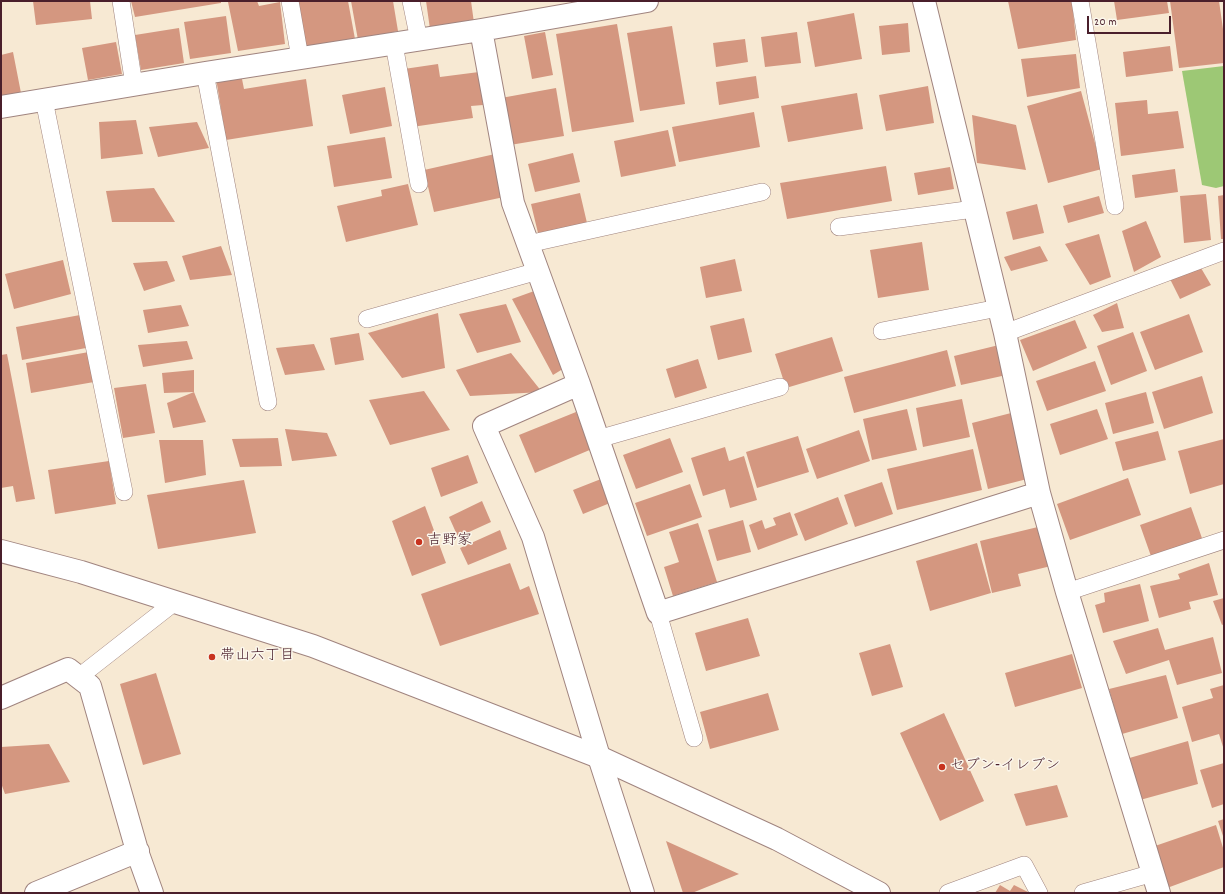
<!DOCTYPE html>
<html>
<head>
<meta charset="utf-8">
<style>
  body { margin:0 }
  #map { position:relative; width:1225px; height:894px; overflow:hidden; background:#f7e9d3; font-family:Dekko,sans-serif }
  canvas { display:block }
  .frame { position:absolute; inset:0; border:2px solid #4a1f2b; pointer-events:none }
  .scale { position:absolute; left:1087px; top:16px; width:84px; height:18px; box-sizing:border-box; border:2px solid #4a1f2b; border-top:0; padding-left:5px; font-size:12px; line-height:14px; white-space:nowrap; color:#4a1f2b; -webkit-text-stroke:3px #fbf7ec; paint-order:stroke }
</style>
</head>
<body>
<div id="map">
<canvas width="1225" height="894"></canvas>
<div class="frame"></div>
<div class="scale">20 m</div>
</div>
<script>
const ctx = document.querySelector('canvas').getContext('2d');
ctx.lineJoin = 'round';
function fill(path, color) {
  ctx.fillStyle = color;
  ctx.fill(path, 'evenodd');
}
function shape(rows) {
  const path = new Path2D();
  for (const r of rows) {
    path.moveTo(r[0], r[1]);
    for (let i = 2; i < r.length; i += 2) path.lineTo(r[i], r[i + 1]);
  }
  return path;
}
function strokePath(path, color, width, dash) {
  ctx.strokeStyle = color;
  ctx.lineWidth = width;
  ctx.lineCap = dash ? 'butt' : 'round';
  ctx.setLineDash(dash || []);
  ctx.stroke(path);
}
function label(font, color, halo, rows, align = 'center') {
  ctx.font = font + ' Dekko,"Klee One",sans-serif';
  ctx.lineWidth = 3;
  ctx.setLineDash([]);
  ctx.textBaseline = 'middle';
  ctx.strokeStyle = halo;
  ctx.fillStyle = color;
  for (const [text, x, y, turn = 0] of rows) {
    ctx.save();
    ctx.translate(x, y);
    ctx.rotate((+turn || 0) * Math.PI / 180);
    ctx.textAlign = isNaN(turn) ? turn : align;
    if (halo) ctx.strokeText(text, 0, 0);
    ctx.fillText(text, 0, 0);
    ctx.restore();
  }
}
const green = shape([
  [1224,66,1224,186,1216,188,1202,185,1182,71]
]);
const building = shape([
  [33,1,90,1,92,19,36,25],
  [131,1,221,1,221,3,135,17],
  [237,1,257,1,259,6,280,2,285,44,238,51,228,2],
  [298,1,348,1,355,39,305,48],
  [351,1,393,1,398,31,358,40],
  [426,1,471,1,474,23,430,29],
  [1008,1,1072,1,1076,40,1018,49],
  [1114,1,1167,1,1169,13,1117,20],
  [1170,1,1219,1,1224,36,1224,63,1179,68],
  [854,13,862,59,815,67,807,22],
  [226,16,231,53,190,59,184,22],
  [908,23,910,52,882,55,879,26],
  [617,24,634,122,572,132,556,34],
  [672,26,685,104,640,111,627,33],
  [179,28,184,63,141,70,135,35],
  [545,32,553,75,532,79,524,36],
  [797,32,801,63,765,67,761,37],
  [745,39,748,62,716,67,713,43],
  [116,42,122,74,88,80,82,48],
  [1170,46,1173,71,1126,77,1123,52],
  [13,52,21,93,1,97,1,55],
  [1076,54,1080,88,1027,97,1021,59],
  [438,64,440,77,479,72,483,105,471,106,473,118,412,127,404,69],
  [241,74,244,89,306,79,313,126,226,140,216,78],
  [756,76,759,98,719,105,716,82],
  [928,86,934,123,886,131,879,95],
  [385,87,392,126,350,134,342,95],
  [556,88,564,136,510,145,501,98],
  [1081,91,1102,169,1048,183,1027,106],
  [857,93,863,129,788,142,781,106],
  [1147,100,1148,114,1178,111,1184,148,1121,156,1115,103],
  [754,112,760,147,679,162,672,127],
  [972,115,1016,125,1026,170,977,163],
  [136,120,143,154,101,159,99,122],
  [197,122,209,148,158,157,149,127],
  [668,130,676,166,621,177,614,141],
  [385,137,392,178,334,187,327,146],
  [573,153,580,182,535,192,528,164],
  [495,154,504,197,434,212,424,170],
  [886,166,892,201,787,219,780,183],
  [950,167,954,189,918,195,914,173],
  [1175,169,1178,192,1135,198,1132,175],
  [408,184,418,225,346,242,337,206,382,196,381,190],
  [154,188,175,222,112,222,106,191],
  [580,193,587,223,538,233,531,204],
  [1206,194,1211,240,1184,243,1180,196],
  [1224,195,1224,239,1221,239,1218,196],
  [1099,196,1104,213,1068,223,1063,206],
  [1037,204,1044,233,1013,240,1006,212],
  [1146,221,1161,257,1134,272,1122,231],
  [1099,234,1111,277,1090,285,1065,244],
  [922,242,929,290,878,298,870,250],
  [221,246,232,275,190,280,182,256],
  [1040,246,1048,261,1011,271,1004,257],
  [735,259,742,291,706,298,700,267],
  [63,260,71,294,14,309,5,274],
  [167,261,175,281,144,291,133,263],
  [1201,268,1211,285,1180,299,1170,279],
  [537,290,566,367,553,375,512,299],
  [1117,303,1124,328,1102,332,1093,315],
  [506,304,521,342,477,353,459,314],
  [181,305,189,326,148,333,143,310],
  [438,313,445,368,402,378,368,333],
  [1189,314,1203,352,1155,370,1140,332],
  [80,315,86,348,22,360,16,327],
  [744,318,752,352,718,360,710,326],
  [1075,320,1087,348,1033,371,1020,340],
  [1133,332,1147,371,1111,385,1097,346],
  [359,333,364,360,335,365,330,338],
  [832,337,843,371,786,388,775,354],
  [187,341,193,359,143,367,138,345],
  [314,344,325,370,285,375,276,348],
  [1003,344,1011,374,961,385,954,356],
  [947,350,956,386,854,413,844,377],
  [89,352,94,382,31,393,26,363],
  [511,353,542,392,470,396,456,370],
  [7,354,35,499,16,502,13,486,1,488,1,355],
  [698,359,707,388,675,398,666,369],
  [1095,361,1106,391,1047,411,1036,381],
  [194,370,194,392,164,393,162,373],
  [1202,376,1213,413,1164,429,1152,392],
  [146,384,155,433,123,438,114,388],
  [424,391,450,430,390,445,369,400],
  [194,392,206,422,173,428,167,403],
  [1146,392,1154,423,1113,434,1105,403],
  [962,399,970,437,923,447,916,408],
  [907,409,917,450,872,460,863,419],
  [1097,409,1108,439,1060,455,1050,424],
  [576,412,592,449,535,473,519,435],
  [1015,412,1031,478,988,489,972,423],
  [285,429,327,433,337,456,292,461],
  [859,430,870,461,817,479,806,449],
  [1158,431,1166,460,1123,471,1115,442],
  [798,436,809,472,757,488,746,452],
  [278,438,282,466,240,467,232,439],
  [670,438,683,472,636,489,623,455],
  [1224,439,1224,484,1190,494,1178,451],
  [159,440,203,440,206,475,165,483],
  [725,447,729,461,744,456,757,500,730,508,725,489,703,496,691,458],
  [973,449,982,490,897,510,887,469],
  [468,455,478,483,441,497,431,468],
  [109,461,116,504,55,514,48,470],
  [1128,478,1141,515,1070,540,1057,504],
  [601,479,610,503,583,514,573,490],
  [244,480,256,533,158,549,147,495],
  [882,482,893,514,855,527,844,495],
  [690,484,702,517,647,536,635,503],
  [838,497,848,524,805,541,794,514],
  [482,501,491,522,458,537,449,517],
  [425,506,446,563,412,576,392,521],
  [1191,507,1203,541,1152,559,1140,525],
  [790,512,798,535,758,550,749,525,762,520,765,529,776,525,773,518],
  [743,520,751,552,717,561,708,530],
  [698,523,717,582,673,596,664,567,679,562,669,532],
  [1042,526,1051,566,1018,574,1021,586,992,593,980,541],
  [500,530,507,549,468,565,460,548],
  [977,543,991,593,930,611,916,561],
  [510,563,520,590,529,586,539,614,440,646,421,594],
  [1209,563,1218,595,1189,602,1191,609,1159,618,1150,586,1180,579,1178,574],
  [1140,584,1149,621,1103,633,1095,605,1105,602,1104,593],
  [1224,598,1224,624,1222,625,1213,601],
  [748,618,760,656,706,671,695,633],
  [1158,628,1165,650,1213,637,1222,673,1177,685,1169,660,1126,674,1113,641],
  [890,644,903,687,872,696,859,653],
  [1072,654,1082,688,1015,707,1005,673],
  [156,673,181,754,143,765,120,684],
  [1166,675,1178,718,1122,734,1109,689],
  [1224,685,1224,750,1219,734,1192,742,1182,707,1213,698,1210,689],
  [768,693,779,730,710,749,700,712],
  [944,713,984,801,940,821,900,733],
  [1188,741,1198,784,1140,800,1126,759],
  [49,744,70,782,5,794,1,783,1,747],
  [1224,763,1224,804,1212,808,1200,770],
  [1057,785,1068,817,1026,826,1014,794],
  [1224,819,1224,839,1218,821],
  [1216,825,1224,851,1224,867,1167,888,1155,846],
  [666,841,739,874,692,893,683,893],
  [1000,885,1010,891,1014,885,1030,893,995,893]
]);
const service = shape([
  [121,1,134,85],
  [290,1,300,58],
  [411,1,419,40],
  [1080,1,1115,206],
  [394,44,419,184],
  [205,73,268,402],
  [44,100,124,492],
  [839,227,974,209],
  [528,244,762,192],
  [367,319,538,271],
  [882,331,998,308],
  [1005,333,1224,251],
  [598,439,780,387],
  [1067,592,1224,540],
  [658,613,694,738],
  [79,677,176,601],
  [948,893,1024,865,1039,893],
  [1083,893,1153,873]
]);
const minor = shape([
  [924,1,1005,333,1039,493,1067,592,1159,893],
  [481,30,513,203,579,384,484,426,533,537,599,757,643,893],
  [1,107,205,73,481,30,647,1],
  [579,384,658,613,1039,493],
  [1,698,68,669,90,686,138,854,152,893],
  [36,893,138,851]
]);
const tertiary = shape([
  [1,551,81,572,313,646,599,757,777,839,879,893]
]);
const markers = [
  [419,542,4,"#c8321e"],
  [212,657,4,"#c8321e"],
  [942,767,4,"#c8321e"]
];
const poiNames = [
  ["吉野家",427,542],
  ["帯山六丁目",220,657],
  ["セブン-イレブン",950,767]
];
fill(green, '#9dc875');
fill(building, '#d49780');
strokePath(service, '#a0847f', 18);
strokePath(minor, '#a0847f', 24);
strokePath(tertiary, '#a0847f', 24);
strokePath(service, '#fff', 17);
strokePath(minor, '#fff', 22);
strokePath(tertiary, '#fff', 22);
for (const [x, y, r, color] of markers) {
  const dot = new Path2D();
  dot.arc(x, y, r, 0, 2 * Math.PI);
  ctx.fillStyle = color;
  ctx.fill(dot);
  strokePath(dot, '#fbf7ec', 1.5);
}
label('15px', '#4a1f2b', '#fbf7ec', poiNames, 'left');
</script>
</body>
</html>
